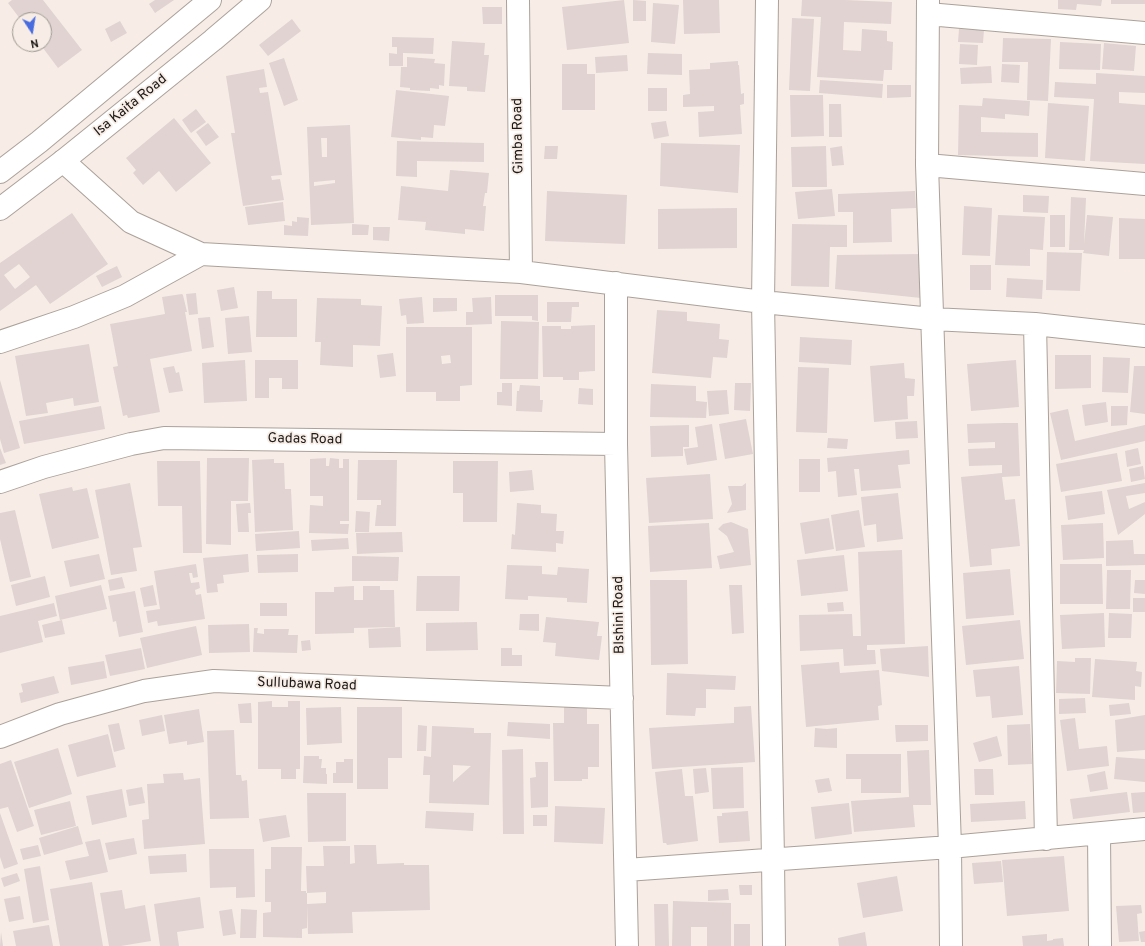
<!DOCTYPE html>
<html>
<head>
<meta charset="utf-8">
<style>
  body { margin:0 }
  #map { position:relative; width:1145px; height:946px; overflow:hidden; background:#f7ede6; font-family:Overpass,sans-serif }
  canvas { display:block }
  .north { position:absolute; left:12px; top:12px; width:40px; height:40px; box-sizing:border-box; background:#f7ede6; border:1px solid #9f9893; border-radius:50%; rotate:168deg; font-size:11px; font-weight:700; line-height:16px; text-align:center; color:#1c1916 }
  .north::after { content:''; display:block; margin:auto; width:14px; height:18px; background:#486cdf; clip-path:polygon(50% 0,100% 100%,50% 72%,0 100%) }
</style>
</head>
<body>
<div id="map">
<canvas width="1145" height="946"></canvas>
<div class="north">N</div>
</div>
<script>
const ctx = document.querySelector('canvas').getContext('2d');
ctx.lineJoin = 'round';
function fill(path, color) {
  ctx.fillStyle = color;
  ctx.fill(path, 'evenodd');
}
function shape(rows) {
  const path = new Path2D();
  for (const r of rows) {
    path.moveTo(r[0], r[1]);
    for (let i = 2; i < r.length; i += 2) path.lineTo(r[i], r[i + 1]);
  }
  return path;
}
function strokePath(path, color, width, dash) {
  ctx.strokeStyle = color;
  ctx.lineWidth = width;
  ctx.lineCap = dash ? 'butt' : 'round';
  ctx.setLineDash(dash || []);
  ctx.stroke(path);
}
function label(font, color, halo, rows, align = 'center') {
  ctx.font = font + ' Overpass,sans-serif';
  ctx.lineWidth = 3.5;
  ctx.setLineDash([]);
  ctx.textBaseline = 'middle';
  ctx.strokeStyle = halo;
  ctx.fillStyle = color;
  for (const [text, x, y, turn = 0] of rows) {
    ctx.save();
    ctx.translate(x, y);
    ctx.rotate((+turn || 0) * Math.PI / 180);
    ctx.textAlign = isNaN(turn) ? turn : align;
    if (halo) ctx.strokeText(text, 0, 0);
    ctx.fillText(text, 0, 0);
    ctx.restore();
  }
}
const building = shape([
  [12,0,43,0,82,50,58,68,40,44,44,44,44,20,21,20,8,3],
  [155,0,174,0,155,13,149,4],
  [624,0,629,43,567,50,562,7],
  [633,0,646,1,646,21,633,21],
  [683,0,719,0,720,33,684,34],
  [802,0,845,0,892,2,891,24,844,22,843,50,861,51,862,29,887,31,887,41,893,42,892,70,884,70,883,81,817,77,821,17,801,16],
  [1058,0,1102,0,1101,6,1077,4,1076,10,1058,9],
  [1111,0,1145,0,1145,4,1111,4],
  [653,3,679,5,675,44,651,42],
  [482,7,502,7,502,24,483,24],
  [792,18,814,19,810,91,789,90],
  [292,19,301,31,268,56,259,45],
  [120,21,127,33,111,42,105,29],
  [959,29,984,30,983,43,958,42],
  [392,37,434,38,433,54,403,53,403,66,389,66,389,53,397,54,397,47,392,47],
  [1003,38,1051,39,1048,101,1027,100,1028,62,1002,62],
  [452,41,485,43,484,55,489,55,485,92,467,91,467,87,449,86],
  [1060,42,1101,44,1100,70,1059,69],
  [1104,43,1136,46,1134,71,1102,69],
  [960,44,978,45,977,65,959,64],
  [648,53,682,54,682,75,647,74],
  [627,55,628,71,596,73,595,57],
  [407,57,435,59,434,63,445,64,444,86,439,85,439,89,430,88,430,91,410,90,410,88,400,87,401,67,407,67],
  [284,58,298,100,284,106,269,63],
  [738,61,738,65,739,65,741,94,744,93,744,104,740,105,742,134,699,137,698,112,714,111,714,106,683,107,683,95,690,94,689,70,710,69,710,63],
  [562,64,587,64,587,74,595,74,595,110,562,110],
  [1002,64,1020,65,1019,83,1001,82],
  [991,66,992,83,961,84,960,68],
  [264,69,267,87,259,88,260,93,268,92,282,175,271,176,272,180,280,179,284,200,243,206,231,133,235,133,226,76],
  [1096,73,1145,76,1145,93,1119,92,1119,103,1145,105,1145,164,1090,161,1094,99,1054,97,1055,82,1096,84],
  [820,80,883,84,882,98,819,93],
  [887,85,911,85,911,97,887,98],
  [648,88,667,88,667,111,648,111],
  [396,90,449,96,445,126,434,125,433,138,421,137,421,140,391,137],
  [790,95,823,95,824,136,791,137],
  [983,98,1030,101,1029,116,1005,114,1005,119,981,117,981,132,1038,133,1038,157,958,155,959,105,982,106],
  [1048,103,1089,106,1085,161,1045,158],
  [829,104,841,104,842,137,829,137],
  [196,109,206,122,191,133,182,120],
  [174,118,211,163,176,192,159,171,143,185,133,173,136,170,126,158],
  [666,121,669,136,654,139,651,123],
  [208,123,219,137,206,146,196,132],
  [350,125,354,223,311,225,307,127],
  [321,138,327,138,327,157,322,157],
  [335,180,335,183,314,186,314,182],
  [397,141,484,143,484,162,417,161,417,177,396,176],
  [661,143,740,145,738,193,660,186],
  [545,146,558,146,557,159,544,159],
  [826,146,827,187,792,187,791,147],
  [842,146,844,165,832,166,830,148],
  [450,170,489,173,487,193,485,193,483,206,486,206,484,231,465,229,465,234,425,230,426,222,398,220,401,186,448,191],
  [832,189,835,216,798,219,795,192],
  [547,191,627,195,625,244,545,241],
  [915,191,916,208,891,209,892,242,853,243,853,212,838,212,838,194],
  [1023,195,1049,196,1048,213,1023,212],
  [1071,197,1086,198,1084,244,1087,215,1113,217,1109,256,1083,253,1084,250,1069,250],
  [283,202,285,221,248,225,245,207],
  [964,206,992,208,990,256,962,255],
  [737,208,737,248,658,249,658,209],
  [72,213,108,264,50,304,36,285,0,311,0,263],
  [19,264,30,277,15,289,4,275],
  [998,215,1045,217,1043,250,1030,249,1030,266,995,265],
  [1050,215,1065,215,1065,247,1050,247],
  [297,217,309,218,308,236,284,235,284,225,292,226,292,221,297,222],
  [1119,218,1145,219,1145,259,1119,259],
  [352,224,369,225,368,235,352,235],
  [792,224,847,225,847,247,830,247,829,287,791,286],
  [373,227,390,227,389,241,373,240],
  [1047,252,1082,253,1080,291,1046,290],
  [923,254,921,298,835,289,837,255],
  [970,265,991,265,991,290,970,290],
  [117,266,122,277,102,287,96,276],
  [1007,278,1043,280,1042,299,1006,297],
  [234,287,238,308,221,311,217,290],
  [257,291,272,291,272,299,297,299,297,337,256,337],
  [196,293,198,314,189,315,186,294],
  [182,294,183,295,187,312,185,312,192,351,150,359,160,412,128,418,127,415,123,416,113,367,118,366,110,324,165,314,162,297],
  [495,295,538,295,538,321,532,320,532,316,495,316],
  [422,297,424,323,407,324,406,315,401,316,399,299],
  [491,297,492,324,466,325,466,312,473,312,472,298],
  [317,298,361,299,361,305,382,306,380,346,353,345,353,367,320,365,321,342,315,342],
  [433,298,457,298,457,311,433,312],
  [547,302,579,302,579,307,572,307,571,322,547,322],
  [657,310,687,312,687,321,720,324,719,339,729,340,727,358,713,357,711,378,652,373],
  [249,316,252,352,228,354,225,318],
  [210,317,214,347,202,349,198,318],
  [501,321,539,322,538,379,500,379],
  [595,325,595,371,579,372,579,380,563,380,563,377,543,377,542,326,561,326,561,329,571,329,571,326],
  [406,327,472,327,472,385,460,386,460,401,436,401,436,392,406,392],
  [450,355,451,363,442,364,441,356],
  [800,337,852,340,851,365,799,362],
  [89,344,99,402,74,406,73,398,46,403,48,413,26,416,15,356],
  [393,353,396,376,380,378,377,355],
  [1055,355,1091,355,1091,388,1055,389],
  [1103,357,1130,358,1128,393,1102,392],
  [245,360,247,401,204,403,202,363],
  [255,360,298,360,298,389,282,389,282,378,269,378,269,398,255,398],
  [1016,360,1019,407,971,411,967,364],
  [904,363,905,378,915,379,914,396,907,396,908,419,874,422,870,366],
  [174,366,176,373,179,372,183,391,169,393,163,368],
  [1134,366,1145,366,1145,414,1130,412],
  [798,367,829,368,827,433,796,432],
  [0,380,20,448,4,453,0,439],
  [502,383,512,383,512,406,497,405,497,392,502,392],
  [735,383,751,383,750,411,734,410],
  [651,384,696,386,696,401,707,402,706,418,650,417],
  [520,385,540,386,540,400,543,400,542,412,516,411,517,391,519,391],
  [579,388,593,389,593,405,578,404],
  [727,390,729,414,709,416,707,391],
  [1106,402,1108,422,1085,426,1082,405],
  [101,406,105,429,24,444,19,421],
  [1111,406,1128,406,1127,425,1111,426],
  [1068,409,1075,441,1145,425,1145,441,1061,460,1050,413],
  [746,419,753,454,725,459,719,424],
  [917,421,918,438,896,439,895,422],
  [1004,423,1018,423,1020,476,1002,477,1005,500,1015,499,1020,546,991,549,992,565,970,567,961,477,1002,473,1002,465,969,466,968,449,995,448,995,442,968,443,967,424],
  [712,424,717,460,687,465,684,449,698,447,695,427],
  [689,425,689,447,683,447,683,456,651,457,650,426],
  [828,438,848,439,847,449,827,448],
  [0,448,6,463,0,465],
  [1138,448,1141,464,1127,467,1125,451],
  [909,450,910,464,898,465,901,488,861,491,859,469,854,469,857,495,838,497,836,471,828,472,827,458],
  [1117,453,1122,481,1061,492,1056,464],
  [207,458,249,458,248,501,231,501,231,545,206,544],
  [326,458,326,466,329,466,330,458,339,459,339,468,343,468,343,459,349,459,349,521,340,521,340,524,349,524,348,534,309,533,310,505,323,506,323,496,310,496,310,459],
  [274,459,274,463,284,463,285,489,291,489,293,530,255,532,252,460],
  [799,459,820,459,820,492,799,492],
  [358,460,397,460,396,526,375,526,377,505,381,505,381,500,357,500],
  [157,461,200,461,202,553,183,553,182,506,158,506],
  [453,461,498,461,497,522,463,522,463,493,453,493],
  [1143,466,1145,479,1131,482,1129,469],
  [532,470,534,490,510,492,509,472],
  [710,474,713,519,649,523,646,478],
  [130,483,142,547,133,548,137,571,111,575,95,490],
  [746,483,746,510,727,513,732,504,728,486,742,486],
  [1145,483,1145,493,1126,496,1129,509,1145,502,1145,514,1118,535,1107,490],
  [72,487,73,491,87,488,99,538,52,549,39,494],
  [1102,491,1105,514,1068,520,1065,496],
  [898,493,903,539,877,542,876,524,864,526,861,497],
  [250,503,251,513,248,513,249,532,238,532,236,504],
  [517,503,541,505,541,513,557,514,556,531,564,531,563,544,556,543,556,552,511,549,512,534,515,535],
  [15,510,31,577,10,582,0,539,0,513],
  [859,510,865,547,836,551,831,515],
  [356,511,370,512,369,532,355,532],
  [829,518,834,549,805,554,800,523],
  [731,522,748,529,751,565,720,569,717,556,734,552,727,536,718,529,723,524],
  [709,523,712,568,650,572,648,526],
  [1103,523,1104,558,1063,560,1061,525],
  [299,531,300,548,256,551,255,534],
  [402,532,403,552,357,554,356,533],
  [348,538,349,549,312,551,311,540],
  [1133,540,1134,554,1145,554,1145,565,1106,566,1106,541],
  [902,550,905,644,867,645,867,650,875,650,876,664,844,666,843,649,800,651,799,615,852,614,853,636,861,636,858,552],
  [99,554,105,579,70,587,64,561],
  [248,554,249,572,223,575,224,583,217,584,218,592,207,593,203,558],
  [298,554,298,572,258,573,257,555],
  [844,555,848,591,801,596,797,560],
  [352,556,399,557,398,581,352,581],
  [196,564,198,577,193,578,192,573,189,573,191,583,199,582,200,588,195,590,196,595,201,594,205,619,158,626,157,621,148,623,146,611,160,609,154,571],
  [1060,564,1102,564,1103,604,1060,604],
  [507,565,542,566,542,574,557,575,558,567,589,569,587,603,567,602,567,598,528,596,528,600,505,599],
  [1010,569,1014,615,966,619,963,573],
  [1107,570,1131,570,1130,609,1106,609],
  [45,576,50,597,16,606,11,585],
  [417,576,460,576,459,611,416,611],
  [122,577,125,588,110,591,108,580],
  [650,580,687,580,688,664,651,665],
  [1135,580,1145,580,1145,594,1134,593],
  [101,585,107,609,60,620,55,596],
  [153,585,157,605,144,607,140,588],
  [729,585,742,585,744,633,732,634],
  [354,586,354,600,363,600,363,586,380,586,380,590,394,590,395,627,354,628,354,633,315,634,315,592,334,592,334,587],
  [135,591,143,632,119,637,116,621,113,622,108,596],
  [1133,598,1145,598,1145,612,1133,612],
  [843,602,844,611,828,612,827,603],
  [54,603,57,616,38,621,43,642,0,653,0,616],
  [260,603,287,603,287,616,260,616],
  [1104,613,1105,647,1062,649,1060,615],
  [1109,613,1132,614,1131,638,1108,638],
  [520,614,539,614,539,631,519,630],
  [546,617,599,622,597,636,602,636,599,660,555,656,556,643,543,642],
  [62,620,65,634,45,638,42,625],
  [1020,620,1024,659,966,665,962,626],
  [477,622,478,650,426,651,426,623],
  [249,624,250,652,209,653,208,625],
  [196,626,202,655,147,668,140,638],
  [400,627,401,647,369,648,368,629],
  [254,628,258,628,257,633,264,634,264,629,289,629,288,635,298,635,297,653,253,652],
  [310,640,311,650,302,651,301,641],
  [928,646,929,677,882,671,880,649],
  [141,648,145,669,110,676,105,655],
  [501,648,512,648,512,655,522,655,522,666,501,666],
  [1075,658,1091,658,1090,694,1056,693,1057,661,1075,662],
  [1095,659,1137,662,1136,671,1142,672,1141,687,1135,686,1135,700,1092,697],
  [104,661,107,678,71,685,68,667],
  [839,662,840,673,879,670,882,705,878,706,879,720,806,727,801,665],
  [1019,666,1023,715,992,718,990,696,976,697,973,670],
  [667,673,736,676,735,690,706,689,706,708,696,708,695,716,666,715],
  [54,676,59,693,21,703,19,693,23,692,21,684],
  [1085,698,1086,713,1059,714,1059,699],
  [272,701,272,707,288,707,288,701,300,701,300,769,296,769,296,779,281,779,281,769,258,769,258,702],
  [251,703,252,723,240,723,238,704],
  [1129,703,1131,714,1110,716,1109,705],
  [564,706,587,706,587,724,599,724,599,767,588,767,588,779,582,779,582,781,554,781,553,723,564,723],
  [751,706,755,762,652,769,649,728,734,723,734,707],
  [341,707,342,743,307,745,306,708],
  [357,707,402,707,402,758,388,758,388,789,357,789],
  [199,709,204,742,187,745,187,741,169,744,164,715],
  [162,715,165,731,142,736,139,720],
  [1145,715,1145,750,1117,752,1115,720],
  [1075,718,1079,749,1107,746,1109,766,1067,771,1060,720],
  [508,722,550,724,550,739,507,736],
  [119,723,125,749,114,752,108,725],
  [1030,724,1032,764,1008,765,1007,725],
  [418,725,427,726,426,751,417,751],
  [895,725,928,725,928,741,896,742],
  [432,726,474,728,474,733,491,733,489,805,429,803,430,775,423,775,424,756,431,757],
  [453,765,471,766,453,782],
  [815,728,827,729,837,728,837,748,814,747],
  [234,730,236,775,241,775,242,781,247,780,249,818,210,819,207,731],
  [108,734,116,767,77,777,68,745],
  [997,736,1002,756,979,762,973,743],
  [58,748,72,794,29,808,14,762],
  [523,749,524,834,503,834,502,750],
  [929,750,931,805,913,805,915,827,854,832,851,801,909,797,907,751],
  [846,754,901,754,901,793,861,793,861,779,846,779],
  [304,756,319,756,319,759,322,759,321,768,326,768,326,774,327,774,327,784,303,783],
  [1116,757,1145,759,1145,782,1114,779],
  [344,759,353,759,353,783,333,783,333,773,336,773,336,762,344,762],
  [11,760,34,826,17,832,8,807,0,809,0,764],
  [535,762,548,762,548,807,531,808,530,778,536,777],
  [743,767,744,808,713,809,711,768],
  [706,768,709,792,695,794,693,769],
  [682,769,685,796,693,796,698,841,667,845,666,843,663,843,655,772],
  [974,769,993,769,994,795,975,795],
  [1105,771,1108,789,1090,792,1087,775],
  [183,773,184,780,200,778,205,844,144,849,142,820,149,819,147,784,164,783,163,774],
  [829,778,832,791,818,793,815,780],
  [142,787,145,803,129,806,126,790],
  [122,789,127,817,92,825,86,796],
  [1127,792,1130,812,1073,819,1070,799],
  [1145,792,1145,812,1133,813,1131,793],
  [307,793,346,793,346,841,308,842],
  [70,801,76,826,41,835,34,810],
  [1025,801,1026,819,971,822,970,804],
  [849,803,852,834,815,839,811,807],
  [555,806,605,808,603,844,554,842],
  [426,811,474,813,473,831,425,828],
  [748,811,750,841,719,843,717,816,722,816,722,813],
  [0,813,18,864,4,869,0,857],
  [286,815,290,837,263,842,259,819],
  [533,815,547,815,547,826,533,826],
  [78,826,83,844,44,855,39,838],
  [134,838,137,854,109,860,105,843],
  [100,839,108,872,70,880,65,861,89,856,85,842],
  [38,845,41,856,23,860,20,849],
  [354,845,376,845,377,864,404,863,404,865,429,865,430,910,352,912,353,933,308,934,307,904,326,903,326,892,307,893,306,866,324,866,323,846,350,846,350,864,355,863],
  [271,847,302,847,301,891,306,891,306,893,307,893,307,928,302,929,302,938,263,937,263,913,271,912,271,902,265,902,265,869,271,869],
  [209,849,254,849,255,897,236,898,236,887,210,888],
  [186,854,187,872,150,874,148,856],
  [1064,856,1069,911,1007,916,1002,860],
  [1001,861,1003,882,974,884,972,863],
  [40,866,49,920,33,923,24,869],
  [17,873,20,881,4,887,1,878],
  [897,876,903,911,863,918,857,883],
  [92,882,103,946,60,946,50,889],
  [739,885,752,885,752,895,740,895],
  [728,889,729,900,708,901,708,890],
  [122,890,125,909,145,905,151,941,121,946,109,946,100,893],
  [20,896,24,919,9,922,4,899],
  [200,897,204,928,177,932,179,946,160,946,154,904],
  [673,901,731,903,731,946,707,946,707,927,691,927,691,946,672,946],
  [654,904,668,904,669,946,655,946],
  [1141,905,1142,913,1137,914,1139,941,1119,942,1116,906],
  [232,909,236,934,223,936,219,911],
  [241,909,257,910,256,938,240,938],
  [734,924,750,924,750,946,734,946],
  [49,925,53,946,16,946,13,931],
  [1145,931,1145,942,1141,942,1139,932],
  [1,932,3,946,0,946],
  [865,932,867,946,839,946,838,938],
  [1047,934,1047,941,1053,940,1053,939,1063,938,1064,946,1023,946,1022,936]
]);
const minor = shape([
  [518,0,521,272],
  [767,0,763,302,773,859,774,946],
  [928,0,927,165,950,847,951,946],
  [928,14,1145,33],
  [63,161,131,222,201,254,521,272,763,302,932,319,1035,324,1145,336],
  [927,165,1145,184],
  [616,283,616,444,627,946],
  [1035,324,1046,839],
  [0,342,74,317,125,296,201,254],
  [0,482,44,467,131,444,164,438,616,444],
  [0,737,60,714,144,691,214,681,622,698],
  [1099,834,1100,946],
  [626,870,950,847,1145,829]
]);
const secondary = shape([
  [0,172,39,142,210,0],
  [0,209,63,161,213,40,260,0]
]);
const streetNames = [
  ["Isa Kaita Road",131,106,-39],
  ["Gimba Road",519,136,-91],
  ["Gadas Road",305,440,1],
  ["BIshini Road",620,615,-91],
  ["Sullubawa Road",307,685,2]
];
fill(building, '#e0d3d1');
strokePath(minor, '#aba19a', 24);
strokePath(secondary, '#aba19a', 24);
strokePath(minor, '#fff', 22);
strokePath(secondary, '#fff', 22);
label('14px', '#1c1916', '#f7ede6', streetNames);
</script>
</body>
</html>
